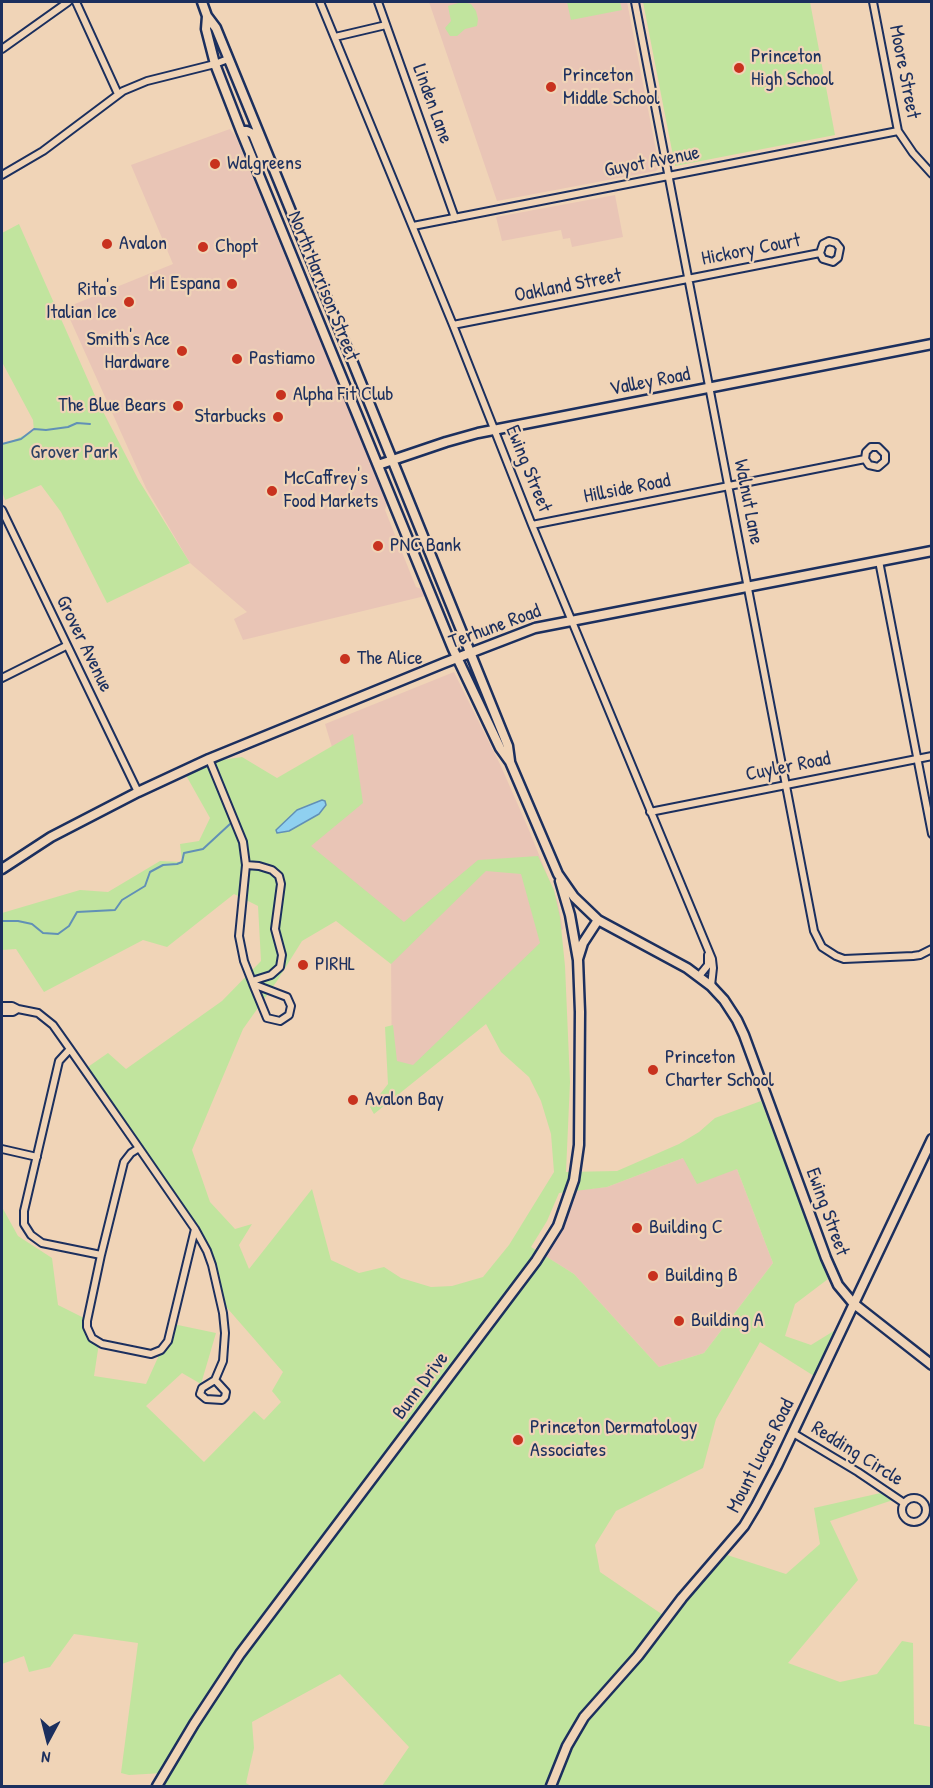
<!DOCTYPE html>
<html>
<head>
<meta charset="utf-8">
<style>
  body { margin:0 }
  #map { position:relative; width:933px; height:1788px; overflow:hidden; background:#f0d4b7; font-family:"Patrick Hand",sans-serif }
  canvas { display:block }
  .frame { position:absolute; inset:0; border:3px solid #1b2f5e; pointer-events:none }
  .north { position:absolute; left:18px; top:1710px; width:60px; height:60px; -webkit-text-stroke:4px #f0d4b7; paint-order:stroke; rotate:187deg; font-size:16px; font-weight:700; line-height:24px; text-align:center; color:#1b2f5e }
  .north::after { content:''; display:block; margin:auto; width:21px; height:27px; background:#1b2f5e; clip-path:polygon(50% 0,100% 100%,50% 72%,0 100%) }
</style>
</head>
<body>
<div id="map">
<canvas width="933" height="1788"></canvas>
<div class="frame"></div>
<div class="north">N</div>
</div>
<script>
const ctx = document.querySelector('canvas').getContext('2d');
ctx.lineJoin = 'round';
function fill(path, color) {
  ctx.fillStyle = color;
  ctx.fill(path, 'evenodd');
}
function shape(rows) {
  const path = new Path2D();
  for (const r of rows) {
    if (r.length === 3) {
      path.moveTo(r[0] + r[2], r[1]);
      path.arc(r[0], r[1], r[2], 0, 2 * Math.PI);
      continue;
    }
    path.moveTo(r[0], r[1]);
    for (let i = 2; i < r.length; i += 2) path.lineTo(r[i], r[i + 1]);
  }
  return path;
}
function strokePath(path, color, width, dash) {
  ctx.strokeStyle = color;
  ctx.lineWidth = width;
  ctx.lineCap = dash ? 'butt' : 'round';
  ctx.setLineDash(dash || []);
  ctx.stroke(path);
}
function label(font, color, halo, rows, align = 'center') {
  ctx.font = font + ' "Patrick Hand",sans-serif';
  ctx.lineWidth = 4.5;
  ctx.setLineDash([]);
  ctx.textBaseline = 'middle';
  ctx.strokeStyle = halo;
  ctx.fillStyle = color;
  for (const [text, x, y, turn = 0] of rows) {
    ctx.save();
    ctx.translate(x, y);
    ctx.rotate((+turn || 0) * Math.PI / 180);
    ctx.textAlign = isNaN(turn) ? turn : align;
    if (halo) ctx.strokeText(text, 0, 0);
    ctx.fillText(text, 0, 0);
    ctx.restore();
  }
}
const built = shape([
  [429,2,627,2,659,165,658,169,656,171,497,201],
  [230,129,236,137,387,504,385,510,416,587,422,589,425,596,243,640,234,619,247,612,190,563,146,488,65,308,173,264,131,165],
  [615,195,623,237,572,247,570,238,563,239,561,230,502,241,496,217],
  [454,672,500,764,529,830,558,902,563,929,392,1088,391,953,297,855,347,797,325,724],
  [683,1158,737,1169,773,1263,704,1353,659,1367,574,1274,545,1256,560,1232,577,1190,607,1187]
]);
const green = shape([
  [462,2,471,4,476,11,478,19,477,26,465,29,457,36,450,36,445,28,451,21,448,6],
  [567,2,620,2,622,10,571,20],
  [643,2,810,2,835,135,675,166],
  [19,224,96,398,138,479,190,563,107,603,61,512,41,485,5,500,2,491,2,445,34,431,33,420,2,362,2,233],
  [353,734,363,803,311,846,404,922,478,860,538,856,554,890,560,917,565,966,570,1082,566,1172,617,1171,679,1144,699,1132,715,1118,761,1101,828,1279,795,1304,785,1336,811,1345,837,1329,814,1376,760,1342,716,1419,703,1468,616,1511,595,1545,600,1572,666,1617,721,1553,786,1574,820,1544,814,1508,885,1492,896,1499,830,1521,858,1580,788,1663,840,1682,877,1674,902,1641,913,1643,914,1724,931,1727,931,1786,382,1786,409,1747,340,1674,252,1722,254,1748,246,1783,251,1786,156,1786,163,1773,129,1775,121,1773,138,1643,74,1634,50,1667,29,1672,24,1656,2,1664,2,1207,18,1236,52,1258,58,1305,86,1319,99,1343,94,1376,146,1384,173,1324,216,1333,201,1384,182,1373,146,1406,204,1462,254,1411,264,1420,281,1402,272,1391,283,1372,221,1301,210,1257,85,1069,108,1053,126,1069,222,1001,261,961,258,906,234,894,167,947,143,940,44,992,16,949,2,950,2,913,80,890,108,892,160,861,182,862,180,844,199,841,210,818,183,770,201,763,242,757,277,778],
  [486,871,521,874,540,943,413,1065,397,1061,393,1025,385,1027,388,1084,370,1107,374,1114,486,1024,501,1052,529,1077,541,1101,551,1134,554,1172,509,1245,483,1277,452,1286,431,1287,401,1278,384,1267,359,1273,331,1260,312,1189,249,1269,239,1245,252,1224,235,1229,210,1202,192,1150,243,1029,277,981,302,941,336,921,391,964],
  [683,1158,697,1184,737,1169,773,1263,704,1353,659,1367,574,1274,531,1247,547,1221,559,1193,607,1187]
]);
const water = shape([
  [322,800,325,801,326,805,319,814,289,831,277,833,276,830,297,810,322,800]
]);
const stream = shape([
  [2,444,21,439,34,429,46,430,68,427,77,423,90,424],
  [2,921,18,921,32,924,43,933,58,934,69,926,77,912,115,910,122,900,145,886,150,872,163,865,177,864,182,862,184,853,203,849,230,824]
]);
const street = shape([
  [76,2,118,94],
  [320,2,453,325,532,525,712,959,713,968,711,986],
  [378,2,455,218],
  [635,2,814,931,822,947,836,956,844,959,913,956,920,955,932,949],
  [873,2,898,131,913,153,932,174],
  [335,37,386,25],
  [2,49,68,2],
  [2,175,43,151,123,91,147,81,215,64,228,59],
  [413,226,898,131],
  [453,325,820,253,823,259,833,262,838,258,840,248,836,243,829,241,823,244,820,253],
  [2,510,138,792],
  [532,525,865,459,869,465,878,467,885,461,885,454,878,447,871,447,866,452,865,459],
  [879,561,932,834],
  [2,678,66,646],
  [209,759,243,842,246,865,239,936,244,961,253,984],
  [650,812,932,756],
  [246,865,259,866,272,870,279,876,281,884,275,929,282,955,280,967,271,975,252,981],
  [699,976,708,965,708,955],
  [253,984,287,997,291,1006,289,1015,280,1021,267,1018,253,984],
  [2,1006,12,1006,18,1009,38,1013,53,1025,70,1049,139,1148,195,1229,168,1341,161,1350,151,1354,102,1344,92,1338,87,1327,87,1321,101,1255,124,1162,131,1153,139,1148],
  [2,1012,13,1012,18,1009],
  [70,1049,59,1061,24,1211,24,1224,31,1235,42,1243,101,1255],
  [2,1149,37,1157],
  [195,1229,207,1251,212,1265,223,1313,225,1333,223,1361,215,1380,202,1388,200,1394,206,1399,222,1400,225,1397,226,1392,215,1380],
  [793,1433,858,1472,904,1503],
  [914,1510,12]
]);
const secondary = shape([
  [202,2,207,16,216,28,353,363,508,746,510,761],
  [207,16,206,29,215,64,241,131,453,649,500,748,510,762,558,874,574,897,598,920,687,968,711,986,724,1000,737,1020,744,1035,826,1258,838,1285,853,1303,932,1365],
  [241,131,247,131,253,134,263,159,271,163],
  [378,465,446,442,478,433,932,344],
  [2,869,51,837,138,792,209,759,444,663,535,628,932,551],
  [578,959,583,943,598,920],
  [157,1786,194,1724,240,1654,536,1261,558,1226,574,1180,579,1145,580,1012,578,960,570,915,560,881],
  [551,1786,567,1746,584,1717,638,1656,682,1598,744,1526,756,1506,777,1466,932,1139]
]);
const markers = [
  [739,68,6,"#c8321e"],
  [551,87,6,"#c8321e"],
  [215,164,6,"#c8321e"],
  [107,244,6,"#c8321e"],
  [203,247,6,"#c8321e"],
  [232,284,6,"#c8321e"],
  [129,302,6,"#c8321e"],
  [182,351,6,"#c8321e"],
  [237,359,6,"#c8321e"],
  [281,395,6,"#c8321e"],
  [178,406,6,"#c8321e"],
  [278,417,6,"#c8321e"],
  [272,491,6,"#c8321e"],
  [378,546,6,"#c8321e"],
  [345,659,6,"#c8321e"],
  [303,965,6,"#c8321e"],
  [653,1070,6,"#c8321e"],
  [353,1100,6,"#c8321e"],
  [637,1228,6,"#c8321e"],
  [653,1276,6,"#c8321e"],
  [679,1321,6,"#c8321e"],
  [518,1440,6,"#c8321e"]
];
const poiNames = [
  ["Princeton",751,57],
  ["High School",751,80],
  ["Princeton",563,76],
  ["Middle School",563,99],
  ["Walgreens",227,164],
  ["Avalon",119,244],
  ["Chopt",215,247],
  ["Mi Espana",220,284,"right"],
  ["Rita's",117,290,"right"],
  ["Italian Ice",117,313,"right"],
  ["Smith's Ace",170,340,"right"],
  ["Hardware",170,363,"right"],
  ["Pastiamo",249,359],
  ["Alpha Fit Club",293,395],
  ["The Blue Bears",166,406,"right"],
  ["Starbucks",266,417,"right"],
  ["McCaffrey's",284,479],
  ["Food Markets",284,502],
  ["PNC Bank",390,546],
  ["The Alice",357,659],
  ["PIRHL",315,965],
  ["Princeton",665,1058],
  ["Charter School",665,1081],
  ["Avalon Bay",365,1100],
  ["Building C",649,1228],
  ["Building B",665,1276],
  ["Building A",691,1321],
  ["Princeton Dermatology",530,1428],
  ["Associates",530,1451]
];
const streetNames = [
  ["Moore Street",904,72,79],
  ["Linden Lane",432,104,70],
  ["Guyot Avenue",652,162,-11],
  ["Hickory Court",751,250,-11],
  ["North Harrison Street",323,286,68],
  ["Oakland Street",568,286,-11],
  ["Valley Road",650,382,-11],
  ["Ewing Street",528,469,68],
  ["Hillside Road",627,489,-11],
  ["Walnut Lane",748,502,79],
  ["Terhune Road",495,627,-20],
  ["Grover Avenue",84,644,64],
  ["Cuyler Road",788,767,-11],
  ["Ewing Street",827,1212,70],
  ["Bunn Drive",421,1386,-53],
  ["Redding Circle",857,1454,32],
  ["Mount Lucas Road",761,1456,-63]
];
const parkNames = [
  ["Grover Park",74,453]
];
fill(built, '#e9c5b6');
fill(green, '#c1e49e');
fill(water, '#8fd0f0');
strokePath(water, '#6190b6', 1.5);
strokePath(stream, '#6190b6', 2);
strokePath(street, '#1b2f5e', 10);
strokePath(secondary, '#1b2f5e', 13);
strokePath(street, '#f0d4b7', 6);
strokePath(secondary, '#f0d4b7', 8);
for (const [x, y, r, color] of markers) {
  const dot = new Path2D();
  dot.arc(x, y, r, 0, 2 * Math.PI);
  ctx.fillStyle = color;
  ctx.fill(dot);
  strokePath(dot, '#f0d4b7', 2);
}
label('20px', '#1b2f5e', '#f0d4b7', poiNames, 'left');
label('20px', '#1b2f5e', '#f0d4b7', streetNames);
label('20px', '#2c4164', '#f0d4b7', parkNames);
</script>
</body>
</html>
